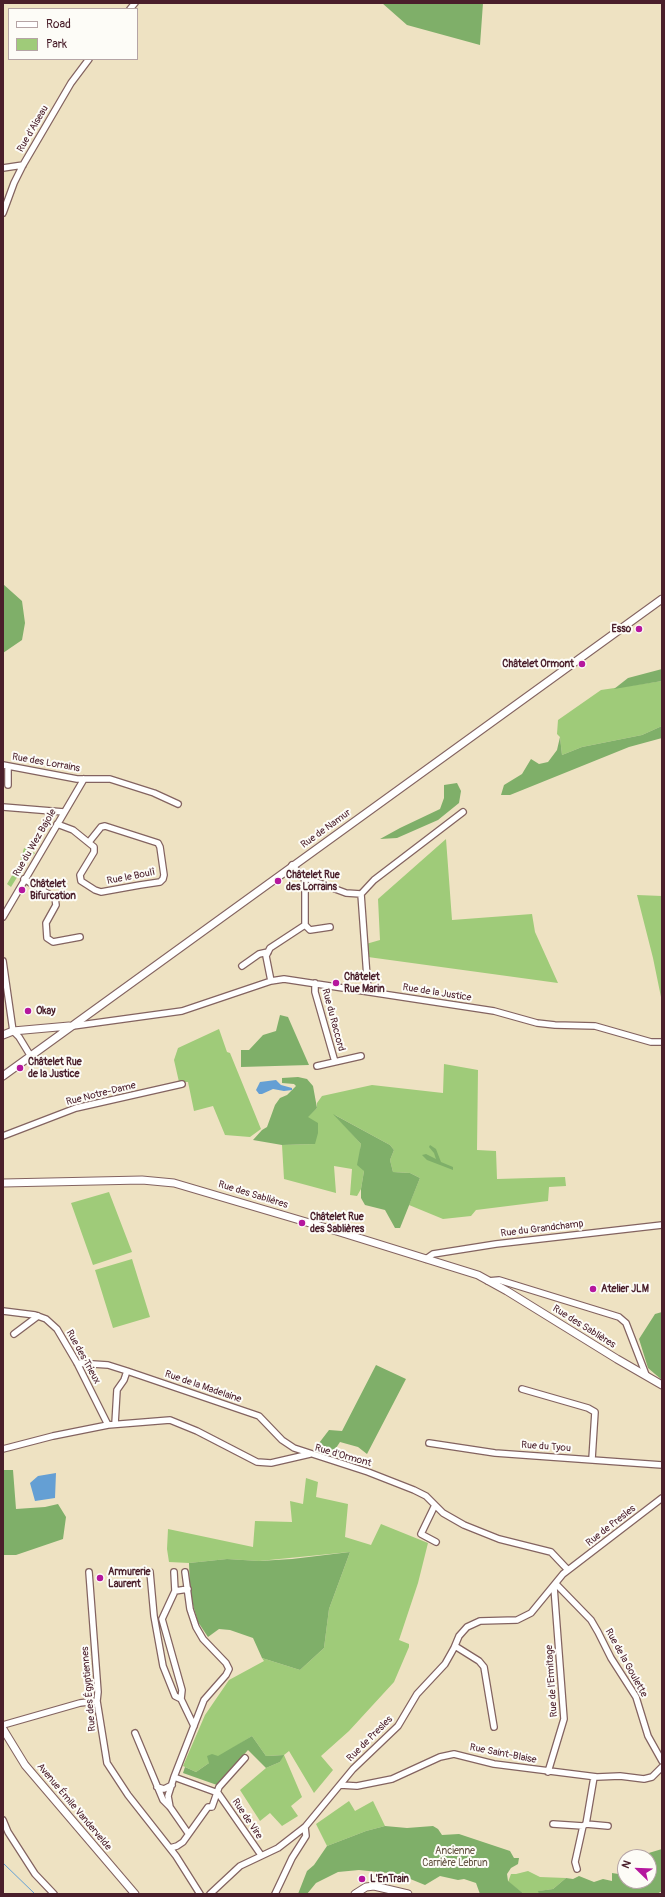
<!DOCTYPE html>
<html>
<head>
<meta charset="utf-8">
<style>
  body { margin:0 }
  #map { position:relative; width:665px; height:1897px; overflow:hidden; background:#eee2c2; font-family:Pangolin,sans-serif }
  canvas { display:block }
  .frame { position:absolute; inset:0; border:4px solid #4a1f2b; pointer-events:none }
  .legend { position:absolute; left:8px; top:8px; width:130px; height:52px; box-sizing:border-box; background:#fdfcf7; border:1px solid #b5a4a5; margin:0; padding:5px 7px; list-style:none; font-size:12px; color:#4a1f2b }
  .legend li { display:flex; align-items:center; gap:8px; height:20px }
  .legend b { width:20px; border:1px solid #b5a4a5 }
  .north { position:absolute; left:617px; top:1849px; width:40px; height:40px; box-sizing:border-box; background:#fdfcf7; border:1px solid #b5a4a5; border-radius:50%; rotate:293deg; font-size:11px; font-weight:700; line-height:16px; text-align:center; color:#4a1f2b }
  .north::after { content:''; display:block; margin:auto; width:14px; height:18px; background:#b5179e; clip-path:polygon(50% 0,100% 100%,50% 72%,0 100%) }
</style>
</head>
<body>
<div id="map">
<canvas width="665" height="1897"></canvas>
<div class="frame"></div>
<ul class="legend">
<li><b style="height:5px;background:#fff"></b>Road</li>
<li><b style="height:11px;background:#9fcb79"></b>Park</li>
</ul>
<div class="north">N</div>
</div>
<script>
const ctx = document.querySelector('canvas').getContext('2d');
ctx.lineJoin = 'round';
function fill(path, color) {
  ctx.fillStyle = color;
  ctx.fill(path, 'evenodd');
}
function shape(rows) {
  const path = new Path2D();
  for (const r of rows) {
    path.moveTo(r[0], r[1]);
    for (let i = 2; i < r.length; i += 2) path.lineTo(r[i], r[i + 1]);
  }
  return path;
}
function strokePath(path, color, width, dash) {
  ctx.strokeStyle = color;
  ctx.lineWidth = width;
  ctx.lineCap = dash ? 'butt' : 'round';
  ctx.setLineDash(dash || []);
  ctx.stroke(path);
}
function label(font, color, halo, rows, align = 'center') {
  ctx.font = font + ' Pangolin,sans-serif';
  ctx.lineWidth = 4;
  ctx.setLineDash([]);
  ctx.textBaseline = 'middle';
  ctx.strokeStyle = halo;
  ctx.fillStyle = color;
  for (const [text, x, y, turn = 0] of rows) {
    ctx.save();
    ctx.translate(x, y);
    ctx.rotate((+turn || 0) * Math.PI / 180);
    ctx.textAlign = isNaN(turn) ? turn : align;
    if (halo) ctx.strokeText(text, 0, 0);
    ctx.fillText(text, 0, 0);
    ctx.restore();
  }
}
const green = shape([
  [662,681,662,726,642,735,582,747,562,755,560,737,557,734,558,720,601,690],
  [446,839,452,920,532,914,535,932,558,983,368,957,366,944,380,940,378,899],
  [24,848,35,853,26,863,11,887,7,884,20,862],
  [637,895,662,896,662,1002,653,958],
  [219,1029,227,1052,230,1053,261,1129,250,1137,225,1135,213,1106,194,1111,188,1082,179,1082,174,1060,178,1048],
  [444,1064,478,1070,477,1150,496,1151,497,1179,565,1177,566,1186,549,1187,548,1201,476,1210,471,1216,443,1219,409,1205,420,1178,410,1173,393,1172,390,1160,394,1150,390,1145,335,1115,361,1144,360,1151,364,1171,361,1189,357,1196,350,1195,352,1169,334,1166,336,1193,284,1179,282,1145,315,1144,307,1117,317,1108,317,1103,322,1096,372,1085,443,1093],
  [109,1192,132,1252,93,1265,71,1203],
  [132,1259,150,1317,113,1328,95,1270],
  [306,1478,318,1482,316,1497,348,1504,345,1537,371,1545,381,1524,428,1543,418,1583,399,1640,409,1644,409,1647,394,1682,349,1731,321,1756,333,1770,314,1793,289,1751,284,1755,302,1797,291,1806,298,1816,282,1826,270,1813,260,1821,240,1790,266,1768,280,1762,283,1755,266,1756,252,1736,209,1763,196,1772,183,1766,205,1715,229,1680,264,1661,262,1658,300,1670,324,1648,329,1609,350,1552,259,1561,227,1559,189,1563,169,1562,167,1549,168,1529,253,1547,255,1521,292,1522,290,1501,303,1504],
  [349,1801,355,1811,373,1801,385,1826,366,1831,327,1846,316,1824],
  [528,1871,540,1877,566,1878,553,1889,539,1891,539,1894,524,1894,508,1882,511,1874,516,1874]
]);
const forest = shape([
  [382,3,483,3,480,45,407,25],
  [3,584,22,601,25,623,22,640,3,653],
  [662,669,662,681,614,689,628,678],
  [662,726,662,738,629,747,510,795,501,795,504,785,522,774,531,759,539,764,548,762,557,750,560,737,562,755,582,747,642,735],
  [457,783,461,791,459,803,438,820,397,838,380,839,400,828,440,809,444,798,444,785],
  [280,1015,288,1017,309,1065,241,1067,241,1050,249,1050,263,1035,276,1031],
  [298,1077,307,1079,313,1086,317,1108,308,1117,318,1123,318,1133,315,1144,282,1145,253,1140,262,1130,267,1127,275,1105,280,1098,287,1095,296,1086,294,1084,282,1083,282,1078],
  [333,1114,390,1145,394,1150,390,1160,393,1172,410,1173,420,1178,400,1228,395,1228,385,1210,365,1205,361,1198,361,1189,364,1171,357,1165,361,1144],
  [430,1145,436,1149,441,1162,453,1167,453,1170,427,1160,422,1155,426,1154,436,1159,434,1153,429,1147],
  [662,1312,662,1380,648,1368,639,1339,655,1314],
  [376,1365,406,1379,367,1454,358,1447,340,1442,332,1454,322,1451,316,1447,329,1430,342,1431],
  [3,1470,13,1470,16,1509,45,1507,58,1504,66,1517,63,1539,16,1555,3,1555],
  [350,1552,329,1609,324,1648,300,1670,262,1658,253,1638,230,1630,219,1629,208,1637,198,1622,190,1595,189,1563,227,1559,259,1561,292,1559],
  [252,1736,266,1756,284,1755,280,1762,266,1768,248,1750,217,1785,183,1773,185,1767,196,1772,209,1763,207,1756,212,1754,218,1756],
  [385,1826,407,1828,433,1826,438,1829,442,1835,459,1834,510,1851,514,1858,519,1858,518,1864,511,1868,507,1874,508,1881,524,1894,480,1894,476,1883,464,1879,458,1880,440,1876,425,1885,398,1874,359,1870,338,1872,316,1883,307,1894,298,1894,307,1871,314,1865,327,1846,366,1831],
  [662,1849,662,1891,657,1894,539,1894,538,1891,553,1889,566,1878,573,1879,579,1876,594,1882,603,1879,612,1881,612,1873,625,1875,625,1881,649,1881,649,1857,642,1857,642,1855]
]);
const water = shape([
  [276,1080,281,1085,292,1088,292,1090,284,1091,273,1089,262,1094,259,1094,256,1090,260,1082],
  [56,1473,55,1498,35,1501,30,1483,38,1476]
]);
const stream = shape([
  [3,1863,35,1894]
]);
const minor = shape([
  [130,9,135,3],
  [3,168,23,165],
  [3,213,14,183,23,165,71,83,89,59],
  [3,765,77,779,110,779,154,793,178,804],
  [8,785,8,766],
  [3,807,64,812],
  [57,824,73,830,94,847,94,852,80,875,81,881,95,890,101,892,140,885,160,882,163,879,164,875,160,847,158,843,105,826,101,827,89,842],
  [303,877,346,893,361,894],
  [24,879,55,898,56,905,46,923,47,938,53,942,80,937],
  [361,894,374,880,463,812],
  [361,894,368,991],
  [3,917,84,779],
  [305,925,310,930,330,927],
  [3,961,13,1031,19,1037,30,1055],
  [242,966,259,954,268,952],
  [271,981,266,956,270,948,305,925,305,881,303,877,292,865],
  [315,983,315,992,335,1062],
  [73,1026,182,1011,271,981,284,979,494,1011,537,1023,555,1025,595,1026,651,1042,662,1042],
  [317,1066,361,1056],
  [3,1136,76,1108,182,1084],
  [426,1259,433,1254,496,1244,662,1225],
  [488,1281,499,1280,619,1317,626,1323,646,1375],
  [3,1311,35,1315,46,1319,57,1329,77,1363,108,1425],
  [14,1334,38,1316],
  [77,1363,108,1365,127,1371,259,1416,282,1440,294,1448,368,1472,414,1490,426,1496,443,1513,464,1525,499,1539,551,1552,568,1570],
  [522,1389,588,1408,595,1412,592,1459],
  [115,1424,117,1390,124,1380,127,1371],
  [429,1443,495,1453,662,1465],
  [3,1449,53,1436,108,1425,170,1420,197,1431,257,1462,271,1463,310,1454],
  [435,1505,421,1534,436,1542],
  [89,1572,98,1692,97,1701,107,1763,128,1795,176,1856,200,1894],
  [150,1572,154,1616,163,1666,175,1696,181,1699,194,1726],
  [174,1572,175,1591,162,1619,182,1690,181,1699],
  [556,1584,591,1620,598,1632,611,1658,636,1697,648,1736,662,1761],
  [175,1591,188,1589],
  [455,1646,479,1661,484,1667,494,1727],
  [3,1725,80,1703,97,1701],
  [135,1733,163,1800,170,1807,188,1833],
  [548,1772,564,1719,554,1587],
  [174,1777,218,1793,261,1855],
  [340,1785,357,1786,392,1779,440,1757,454,1754,494,1764,597,1777,620,1776,644,1779,652,1777,662,1767],
  [157,1787,164,1789,172,1785],
  [170,1807,168,1796,174,1777,204,1700,226,1675,229,1669,226,1663,203,1639,196,1627,190,1609,185,1572],
  [3,1820,8,1832,35,1874,54,1894],
  [553,1824,583,1826],
  [586,1824,608,1826],
  [583,1826,586,1824,594,1777],
  [170,1848,177,1846,183,1842,208,1807,212,1807,219,1787,245,1758],
  [577,1869,575,1862,583,1826],
  [210,1894,240,1866,278,1848,305,1827,353,1769,398,1726,417,1694,445,1664,454,1648,459,1636,467,1627,480,1621,517,1620,531,1613,563,1574,662,1498],
  [275,1894,292,1858,306,1836,305,1827]
]);
const major = shape([
  [3,1035,13,1031,69,1026],
  [3,1076,662,599],
  [3,1183,142,1180,174,1183,330,1229,478,1275,507,1291,617,1359,662,1385],
  [3,1729,25,1765,135,1894],
  [355,1894,366,1887,374,1886,408,1894]
]);
const markers = [
  [639,629,4,"#b5179e"],
  [582,664,4,"#b5179e"],
  [278,881,4,"#b5179e"],
  [22,890,4,"#b5179e"],
  [336,983,4,"#b5179e"],
  [28,1011,4,"#b5179e"],
  [20,1068,4,"#b5179e"],
  [302,1223,4,"#b5179e"],
  [593,1289,4,"#b5179e"],
  [100,1578,4,"#b5179e"],
  [362,1879,4,"#b5179e"]
];
const streetNames = [
  ["Rue d'Aiseau",33,129,-60],
  ["Rue des Lorrains",46,763,10],
  ["Rue de Namur",326,829,-36],
  ["Rue du Wez Bajole",35,843,-60],
  ["Rue le Boulî",131,877,-11],
  ["Rue de la Justice",437,993,9],
  ["Rue du Raccord",333,1020,75],
  ["Rue Notre-Dame",101,1094,-14],
  ["Rue des Sablières",253,1195,17],
  ["Rue du Grandchamp",542,1229,-7],
  ["Rue des Sablières",584,1327,32],
  ["Rue des Trieux",83,1357,61],
  ["Rue de la Madelaine",203,1387,19],
  ["Rue du Tyou",546,1447,4],
  ["Rue d'Ormont",343,1456,16],
  ["Rue de Presles",611,1526,-38],
  ["Rue de la Goulette",626,1663,61],
  ["Rue de l'Ermitage",552,1681,-94],
  ["Rue des Égyptiennes",89,1689,-95],
  ["Rue de Presles",370,1739,-45],
  ["Rue Saint-Blaise",503,1754,11],
  ["Avenue Émile Vandervelde",74,1807,50],
  ["Rue de Vire",247,1819,56]
];
const poiNames = [
  ["Esso",631,629,"right"],
  ["Châtelet Ormont",574,664,"right"],
  ["Châtelet Rue",286,875],
  ["des Lorrains",286,887],
  ["Châtelet",30,884],
  ["Bifurcation",30,896],
  ["Châtelet",344,977],
  ["Rue Marin",344,989],
  ["Okay",36,1011],
  ["Châtelet Rue",28,1062],
  ["de la Justice",28,1074],
  ["Châtelet Rue",310,1217],
  ["des Sablières",310,1229],
  ["Atelier JLM",601,1289],
  ["Armurerie",108,1572],
  ["Laurent",108,1584],
  ["L'EnTrain",370,1879]
];
const parkNames = [
  ["Ancienne",455,1851],
  ["Carrière Lebrun",455,1863]
];
fill(green, '#9fcb79');
fill(forest, '#7faf69');
fill(water, '#649fd4');
strokePath(stream, '#649fd4', 1);
strokePath(minor, '#836360', 8);
strokePath(major, '#836360', 9);
strokePath(minor, '#fff', 5.5);
strokePath(major, '#fff', 7);
for (const [x, y, r, color] of markers) {
  const dot = new Path2D();
  dot.arc(x, y, r, 0, 2 * Math.PI);
  ctx.fillStyle = color;
  ctx.fill(dot);
  strokePath(dot, '#fdfcf7', 1.5);
}
label('10px', '#4a1f2b', '#fdfcf7', streetNames);
label('bold 10px', '#4a1f2b', '#fdfcf7', poiNames, 'left');
label('10px', '#645342', '#fdfcf7', parkNames);
</script>
</body>
</html>
